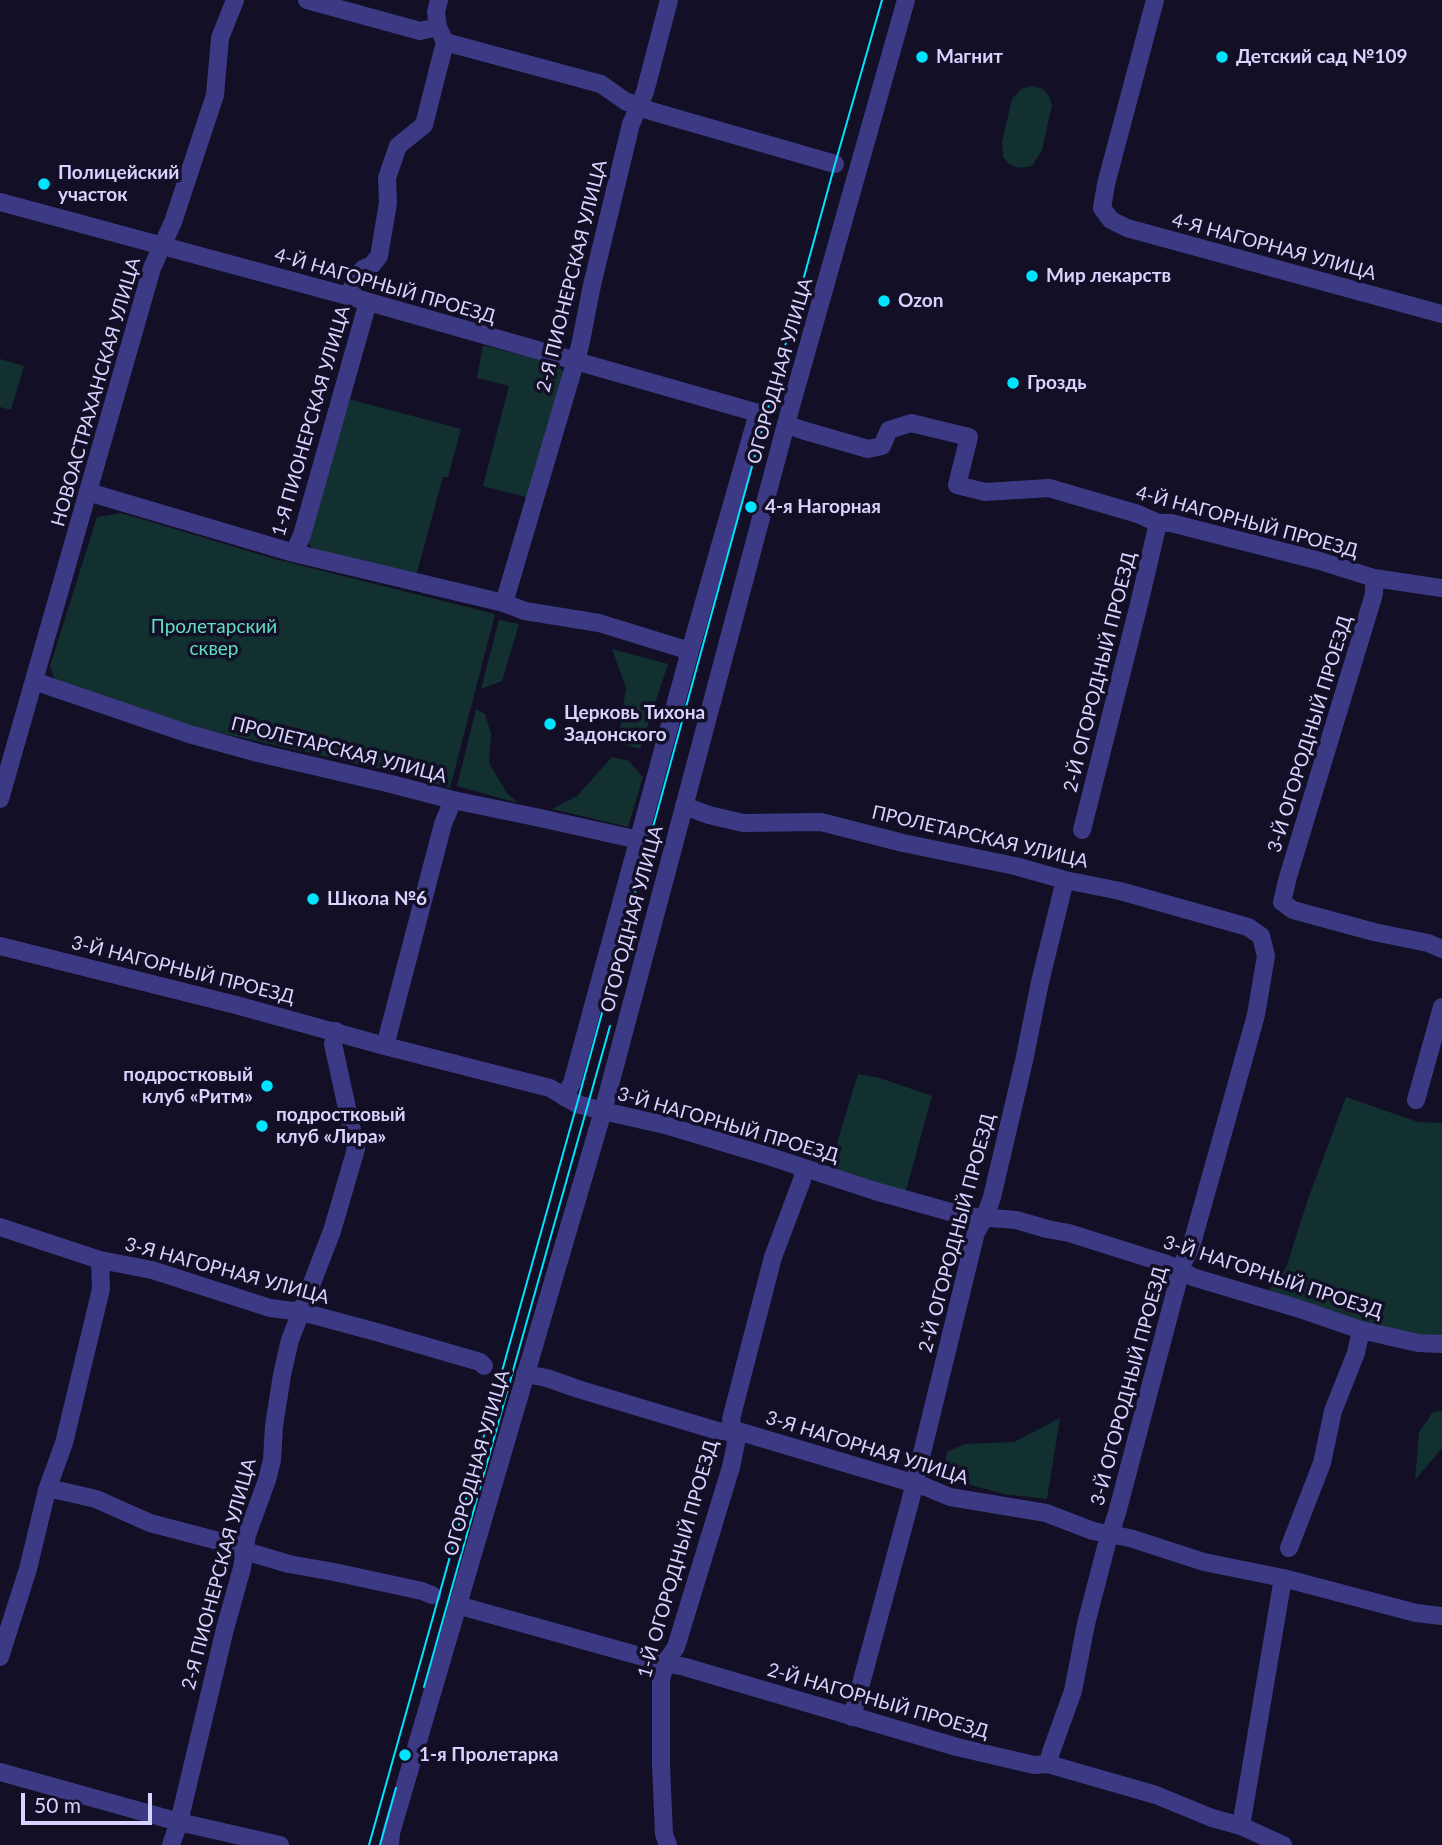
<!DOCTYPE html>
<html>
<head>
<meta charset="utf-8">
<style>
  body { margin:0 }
  #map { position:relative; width:1442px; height:1845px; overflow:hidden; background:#130f26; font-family:Lato,sans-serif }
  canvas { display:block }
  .scale { position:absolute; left:21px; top:1793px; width:131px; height:32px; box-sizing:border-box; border:4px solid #d9d4ff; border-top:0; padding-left:9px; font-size:21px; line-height:24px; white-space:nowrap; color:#d9d4ff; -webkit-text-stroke:5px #130f26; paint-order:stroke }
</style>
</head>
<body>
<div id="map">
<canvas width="1442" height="1845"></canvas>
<div class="scale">50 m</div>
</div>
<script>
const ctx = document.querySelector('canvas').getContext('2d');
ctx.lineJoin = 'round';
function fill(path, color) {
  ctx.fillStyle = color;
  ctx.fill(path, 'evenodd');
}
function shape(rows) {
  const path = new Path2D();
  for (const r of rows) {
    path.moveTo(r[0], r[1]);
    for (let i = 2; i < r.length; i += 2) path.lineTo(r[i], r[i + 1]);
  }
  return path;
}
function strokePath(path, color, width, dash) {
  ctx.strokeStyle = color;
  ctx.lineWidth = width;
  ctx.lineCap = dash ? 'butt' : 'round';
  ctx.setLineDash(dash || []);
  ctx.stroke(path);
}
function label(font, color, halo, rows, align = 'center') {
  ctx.font = font + ' Lato,sans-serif';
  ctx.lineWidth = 7;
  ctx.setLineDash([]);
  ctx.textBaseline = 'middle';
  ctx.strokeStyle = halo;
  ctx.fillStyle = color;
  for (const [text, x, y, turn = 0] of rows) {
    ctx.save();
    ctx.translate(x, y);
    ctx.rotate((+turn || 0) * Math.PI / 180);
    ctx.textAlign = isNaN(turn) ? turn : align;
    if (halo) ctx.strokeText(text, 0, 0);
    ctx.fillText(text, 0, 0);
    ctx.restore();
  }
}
const green = shape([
  [1032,86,1043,89,1049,96,1052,105,1042,150,1032,166,1019,168,1009,164,1003,157,1002,142,1012,99,1021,89],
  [483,345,558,365,565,375,529,498,483,486,509,386,477,378],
  [0,359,24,366,11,410,0,407],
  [349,399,461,429,448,477,443,477,416,576,312,548,308,542],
  [121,513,275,559,495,614,450,788,391,771,189,726,55,681,50,666,97,517],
  [499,620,519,624,502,681,481,689],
  [612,649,668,664,640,749,623,744,619,736,626,688],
  [476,709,485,714,491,734,489,763,507,793,518,803,457,786],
  [612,757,629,761,643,777,628,827,552,809,577,796],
  [858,1074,880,1078,932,1096,905,1194,829,1170],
  [1346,1097,1418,1122,1442,1123,1442,1338,1420,1338,1361,1323,1268,1291,1286,1268,1307,1202],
  [1442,1411,1442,1448,1415,1480,1419,1432,1433,1412],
  [1060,1418,1047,1499,1004,1494,942,1477,947,1452,965,1444,1014,1442]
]);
const minor = shape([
  [307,0,420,31,438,27],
  [445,42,601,84,625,101,651,111,835,164],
  [0,202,348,296,758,413,690,651,572,1083,564,1097],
  [348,296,358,275,363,269,372,265,379,256,388,203,387,178,398,146,424,125,445,42,438,27,436,12,439,0],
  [786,424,802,430,868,449,882,446,889,430,911,423,969,437,957,485,985,492,1049,488,1138,514,1158,523,1171,523,1320,561,1374,578,1442,588],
  [88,492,294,553,504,603,525,611,599,623,690,651],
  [294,553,302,535,368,302],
  [1374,578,1374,594,1288,877,1282,902,1293,910,1374,932,1428,943,1442,949],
  [504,603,580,346,592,285,631,124,645,92,669,0],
  [34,681,189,734,258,753,391,784,453,800,540,818,639,840],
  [0,799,152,268,173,222,215,95,220,38,235,0],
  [684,806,709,815,743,823,821,822,903,843,1015,866,1065,880,1120,891,1248,927,1261,936,1266,956,1256,1015,1191,1247,1179,1270,1177,1285,1117,1513,1107,1543,1086,1624,1073,1691,1051,1752,1048,1764],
  [1082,830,1140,600,1158,523],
  [385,1046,443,824,453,800],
  [1416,1100,1442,1007],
  [603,1111,665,1125,768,1156,875,1191,965,1216,1016,1220,1047,1229,1069,1233,1167,1264,1193,1277,1297,1308,1361,1330,1418,1343,1442,1344],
  [0,1227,100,1260,152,1270,270,1308,302,1312,380,1333,480,1362,484,1366],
  [525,1374,547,1378,578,1389,718,1431,741,1432,926,1487,950,1497,1046,1513,1093,1531,1130,1538,1204,1562,1283,1578,1416,1613,1442,1616],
  [47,1490,57,1490,96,1499,150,1523,230,1544,255,1554,289,1564,334,1572,422,1591,432,1595],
  [1289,1548,1322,1463,1333,1411,1356,1353,1361,1330],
  [457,1605,665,1663,685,1667,957,1747,1034,1765,1048,1764,1156,1795,1212,1818,1241,1826,1283,1845],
  [0,1657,28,1569,47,1490,64,1443,101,1289,100,1260],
  [852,1717,910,1502,976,1232,985,1217,992,1197,1024,1061,1040,982,1065,880],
  [0,1772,179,1822,280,1845],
  [1241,1826,1283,1578],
  [171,1845,179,1822,225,1629,242,1568,247,1535,267,1480,272,1460,274,1426,282,1375,290,1340,332,1231,356,1149,333,1044,336,1031],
  [668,1845,664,1834,661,1765,661,1680,665,1663,676,1647,731,1467,736,1443,731,1419,773,1257,802,1180,804,1169]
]);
const tertiary = shape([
  [1155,0,1106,184,1102,208,1111,220,1127,228,1442,314],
  [0,946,236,1005,385,1046,550,1088,577,1104,603,1111],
  [390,1845,391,1833,603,1111,786,424,906,0]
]);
const tram = shape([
  [424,1687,610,1026],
  [369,1845,577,1104,835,164,882,0],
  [380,1845,396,1788]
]);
const markers = [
  [922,57,7,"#00e5ff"],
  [1222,57,7,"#00e5ff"],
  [44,184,7,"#00e5ff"],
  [1032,276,7,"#00e5ff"],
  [884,301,7,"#00e5ff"],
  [1013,383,7,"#00e5ff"],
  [751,507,7,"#00e5ff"],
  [550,724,7,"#00e5ff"],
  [313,899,7,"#00e5ff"],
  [267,1086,7,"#00e5ff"],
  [262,1126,7,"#00e5ff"],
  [405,1755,7,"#00e5ff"]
];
const poiNames = [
  ["Магнит",936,57],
  ["Детский сад №109",1236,57],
  ["Полицейский",58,173],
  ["участок",58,195],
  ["Мир лекарств",1046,276],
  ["Ozon",898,301],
  ["Гроздь",1027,383],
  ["4-я Нагорная",765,507],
  ["Церковь Тихона",564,713],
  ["Задонского",564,735],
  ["Школа №6",327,899],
  ["подростковый",253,1075,"right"],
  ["клуб «Ритм»",253,1097,"right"],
  ["подростковый",276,1115],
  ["клуб «Лира»",276,1137],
  ["1-я Пролетарка",419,1755]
];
const streetNames = [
  ["4-Я НАГОРНАЯ УЛИЦА",1274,247,15],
  ["2-Я ПИОНЕРСКАЯ УЛИЦА",572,276,-76],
  ["4-Й НАГОРНЫЙ ПРОЕЗД",385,286,16],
  ["ОГОРОДНАЯ УЛИЦА",780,371,-74],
  ["НОВОАСТРАХАНСКАЯ УЛИЦА",96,392,-74],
  ["1-Я ПИОНЕРСКАЯ УЛИЦА",311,421,-74],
  ["4-Й НАГОРНЫЙ ПРОЕЗД",1247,522,15],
  ["2-Й ОГОРОДНЫЙ ПРОЕЗД",1100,672,-76],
  ["3-Й ОГОРОДНЫЙ ПРОЕЗД",1310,734,-73],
  ["ПРОЛЕТАРСКАЯ УЛИЦА",339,750,14],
  ["ПРОЛЕТАРСКАЯ УЛИЦА",980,837,13],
  ["ОГОРОДНАЯ УЛИЦА",632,919,-75],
  ["3-Й НАГОРНЫЙ ПРОЕЗД",183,970,14],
  ["3-Й НАГОРНЫЙ ПРОЕЗД",728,1125,16],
  ["2-Й ОГОРОДНЫЙ ПРОЕЗД",957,1233,-75],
  ["3-Я НАГОРНАЯ УЛИЦА",227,1271,15],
  ["3-Й НАГОРНЫЙ ПРОЕЗД",1273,1277,18],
  ["3-Й ОГОРОДНЫЙ ПРОЕЗД",1129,1386,-75],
  ["3-Я НАГОРНАЯ УЛИЦА",867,1448,17],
  ["ОГОРОДНАЯ УЛИЦА",477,1463,-74],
  ["1-Й ОГОРОДНЫЙ ПРОЕЗД",678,1559,-74],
  ["2-Я ПИОНЕРСКАЯ УЛИЦА",219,1574,-75],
  ["2-Й НАГОРНЫЙ ПРОЕЗД",878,1701,16]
];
const parkNames = [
  ["Пролетарский",214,627],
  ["сквер",214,649]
];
fill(green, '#12302f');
strokePath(minor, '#3d3a85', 18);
strokePath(tertiary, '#3d3a85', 18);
strokePath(tram, '#00e5ff', 2);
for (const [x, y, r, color] of markers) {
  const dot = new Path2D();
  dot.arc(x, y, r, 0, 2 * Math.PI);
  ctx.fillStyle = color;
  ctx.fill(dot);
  strokePath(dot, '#130f26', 2.5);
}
label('bold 19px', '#d9d4ff', '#130f26', poiNames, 'left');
label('19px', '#d9d4ff', '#130f26', streetNames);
label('19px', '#5fe0c0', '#130f26', parkNames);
</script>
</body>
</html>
